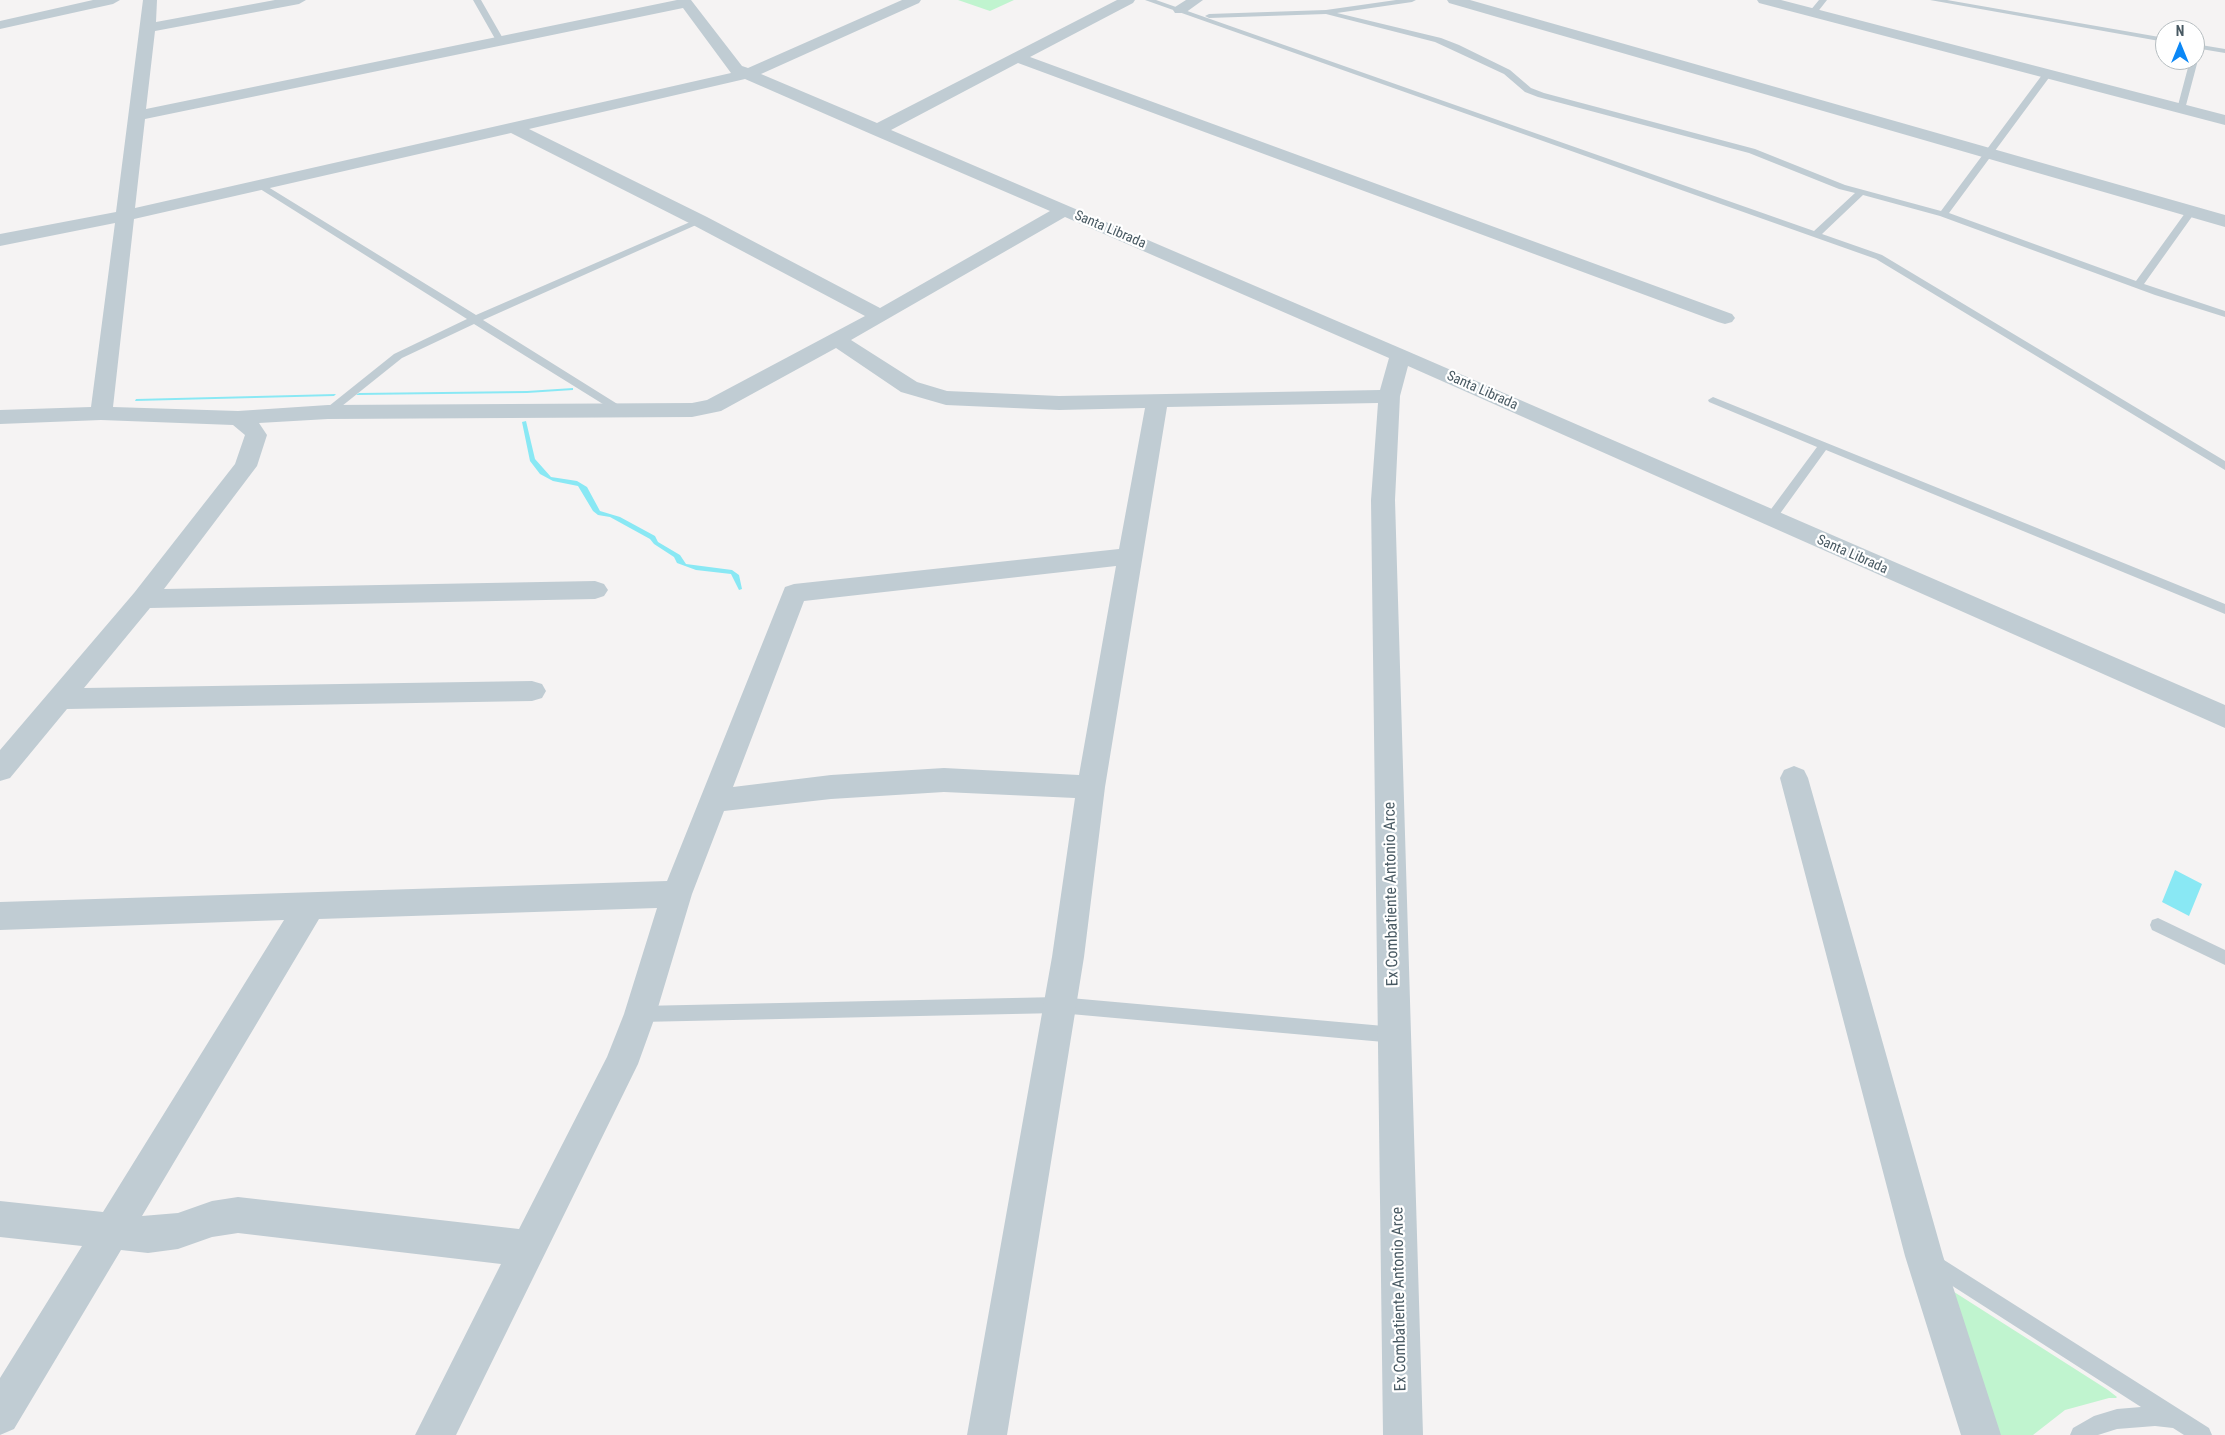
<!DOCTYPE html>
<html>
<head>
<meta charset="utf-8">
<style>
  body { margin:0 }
  #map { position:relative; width:2225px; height:1435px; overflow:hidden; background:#f5f3f3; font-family:"Roboto Condensed",sans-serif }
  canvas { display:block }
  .north { position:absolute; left:2155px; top:20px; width:50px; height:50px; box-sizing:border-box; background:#fff; border:1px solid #b6bdc0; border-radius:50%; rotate:0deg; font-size:14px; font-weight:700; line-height:20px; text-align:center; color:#485962 }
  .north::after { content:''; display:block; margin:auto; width:18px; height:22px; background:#0c88f6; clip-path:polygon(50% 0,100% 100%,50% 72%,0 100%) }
</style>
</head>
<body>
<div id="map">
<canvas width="2225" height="1435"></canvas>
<div class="north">N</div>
</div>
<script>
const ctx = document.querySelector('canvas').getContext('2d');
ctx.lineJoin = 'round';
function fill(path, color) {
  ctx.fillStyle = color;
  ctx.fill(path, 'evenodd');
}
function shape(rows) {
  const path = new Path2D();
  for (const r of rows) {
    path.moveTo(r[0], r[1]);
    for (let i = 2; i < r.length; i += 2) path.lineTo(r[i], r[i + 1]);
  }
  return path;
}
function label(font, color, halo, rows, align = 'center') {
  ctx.font = font + ' "Roboto Condensed",sans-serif';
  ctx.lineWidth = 4.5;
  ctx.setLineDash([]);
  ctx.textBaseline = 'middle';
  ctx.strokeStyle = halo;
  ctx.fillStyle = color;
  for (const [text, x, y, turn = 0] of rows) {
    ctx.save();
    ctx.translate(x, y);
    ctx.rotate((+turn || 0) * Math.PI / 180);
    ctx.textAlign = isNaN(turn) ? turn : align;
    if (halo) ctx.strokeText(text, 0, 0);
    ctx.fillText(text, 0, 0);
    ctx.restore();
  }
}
const green = shape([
  [958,0,1014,0,990,11],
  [1951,1290,2108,1390,2117,1397,2116,1398,2109,1398,2065,1410,2033,1435,1995,1435]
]);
const water = shape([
  [573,388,573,390,527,393,356,395,359,393,527,391],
  [336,394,334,396,135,401,136,399],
  [526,421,535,459,551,477,577,481,587,487,600,511,620,517,655,536,658,542,680,555,686,564,732,570,739,575,742,589,739,590,731,574,696,570,677,563,674,557,654,544,650,539,610,517,598,515,593,511,578,486,553,481,540,474,530,461,522,422],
  [2175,870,2202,884,2189,916,2162,902]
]);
const lane = shape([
  [473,0,481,0,505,42,504,44,498,44,473,0],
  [1145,0,1156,0,1814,231,1855,193,1839,189,1749,153,1538,97,1525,92,1504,74,1435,42,1326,14,1209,18,1205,16,1209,14,1326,10,1396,0,1416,0,1412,2,1337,13,1441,38,1459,45,1510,70,1531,88,1544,93,1755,149,1845,185,1941,211,2045,71,2051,71,2051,75,1949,213,2136,281,2188,209,2194,209,2196,211,2144,284,2225,311,2225,317,2155,295,1940,216,1863,195,1822,234,1882,255,2225,461,2225,470,1876,259,1145,0],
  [1819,0,1827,0,1816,14,1810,14,1809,12,1819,0],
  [1930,0,1947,0,2165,38,2165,42,1930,0],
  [2195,44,2225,49,2225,53,2201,49,2199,56,2196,58,2198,60,2185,109,2181,111,2177,109,2190,60,2195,60,2195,44],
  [260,182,476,315,697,219,700,218,705,221,483,320,627,410,628,412,627,414,619,414,474,324,402,358,332,414,328,415,324,414,323,412,324,410,394,354,467,319,257,187,256,185,260,182],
  [1713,397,2225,604,2225,614,1826,450,1774,522,1766,522,1764,519,1766,516,1817,447,1709,402,1708,400,1713,397],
  [2158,918,2225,950,2225,965,2152,930,2150,925,2152,920,2158,918],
  [1059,997,1395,1027,1401,1029,1403,1035,1401,1041,1395,1043,1059,1013,640,1022,634,1019,632,1014,634,1009,640,1006,1059,997],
  [1933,1253,2209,1428,2212,1435,2184,1435,2173,1428,2155,1426,2117,1429,2098,1435,2070,1435,2073,1428,2094,1416,2117,1409,2141,1407,1926,1269,1924,1262,1926,1255,1933,1253]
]);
const street = shape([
  [93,0,120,0,113,4,0,29,0,21,93,0],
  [143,0,157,0,156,22,275,0,306,0,299,4,155,31,146,109,677,0,691,0,742,66,748,68,902,0,921,0,919,3,761,74,877,123,1117,0,1135,0,1133,3,1030,57,1732,314,1735,318,1732,322,1725,324,1718,322,1018,63,891,130,1407,351,2225,705,2225,728,1408,366,1400,396,1395,500,1423,1435,1383,1435,1371,500,1378,403,1167,407,1105,787,1084,957,1007,1435,967,1435,1052,957,1075,798,944,792,831,799,724,811,692,894,656,1014,638,1064,456,1435,415,1435,501,1264,238,1233,212,1237,178,1249,148,1253,121,1250,14,1429,0,1435,0,1378,82,1246,0,1237,0,1201,103,1212,284,920,0,930,0,902,667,881,785,587,794,584,1119,549,1145,408,1059,410,946,405,901,392,836,348,721,411,692,417,328,419,259,423,267,435,257,466,164,589,595,581,604,584,608,590,604,596,595,599,150,608,84,688,532,681,542,684,546,691,542,698,532,701,67,709,10,778,0,781,0,750,134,593,235,464,245,435,233,425,101,420,0,424,0,410,91,407,115,223,0,246,0,234,116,212,143,0],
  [683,8,731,73,135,208,145,119,683,8],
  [745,79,871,134,1050,211,880,308,707,217,529,129,745,79],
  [511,133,693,225,865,316,707,400,692,403,328,405,238,411,113,407,134,219,511,133],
  [1065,217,1389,358,1380,390,1059,396,947,391,917,382,851,340,1065,217],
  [1116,566,1079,775,944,768,831,775,733,787,804,601,1116,566],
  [657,908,624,1014,607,1057,519,1229,238,1197,212,1201,178,1213,142,1216,319,919,657,908],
  [1186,0,1203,0,1185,13,1175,13,1173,10,1175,7,1186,0],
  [1447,0,1470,0,2225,215,2225,227,1449,3,1447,0],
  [1757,0,1781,0,2225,115,2225,125,1759,3,1757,0],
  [1794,766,1804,770,1808,778,1943,1256,2001,1435,1961,1435,1905,1256,1780,778,1784,770,1794,766]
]);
const farStreetnames = [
  ["Santa Librada",1110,230,23],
  ["Santa Librada",1482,391,24],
  ["Santa Librada",1852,555,24]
];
const streetNames = [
  ["Ex Combatiente Antonio Arce",1392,894,-91],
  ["Ex Combatiente Antonio Arce",1400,1299,-91]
];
fill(green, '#c0f4cf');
fill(water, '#89e8f4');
fill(lane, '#c0ccd3');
fill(street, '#c0ccd3');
label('14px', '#485962', '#fff', farStreetnames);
label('16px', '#485962', '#fff', streetNames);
</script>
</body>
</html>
